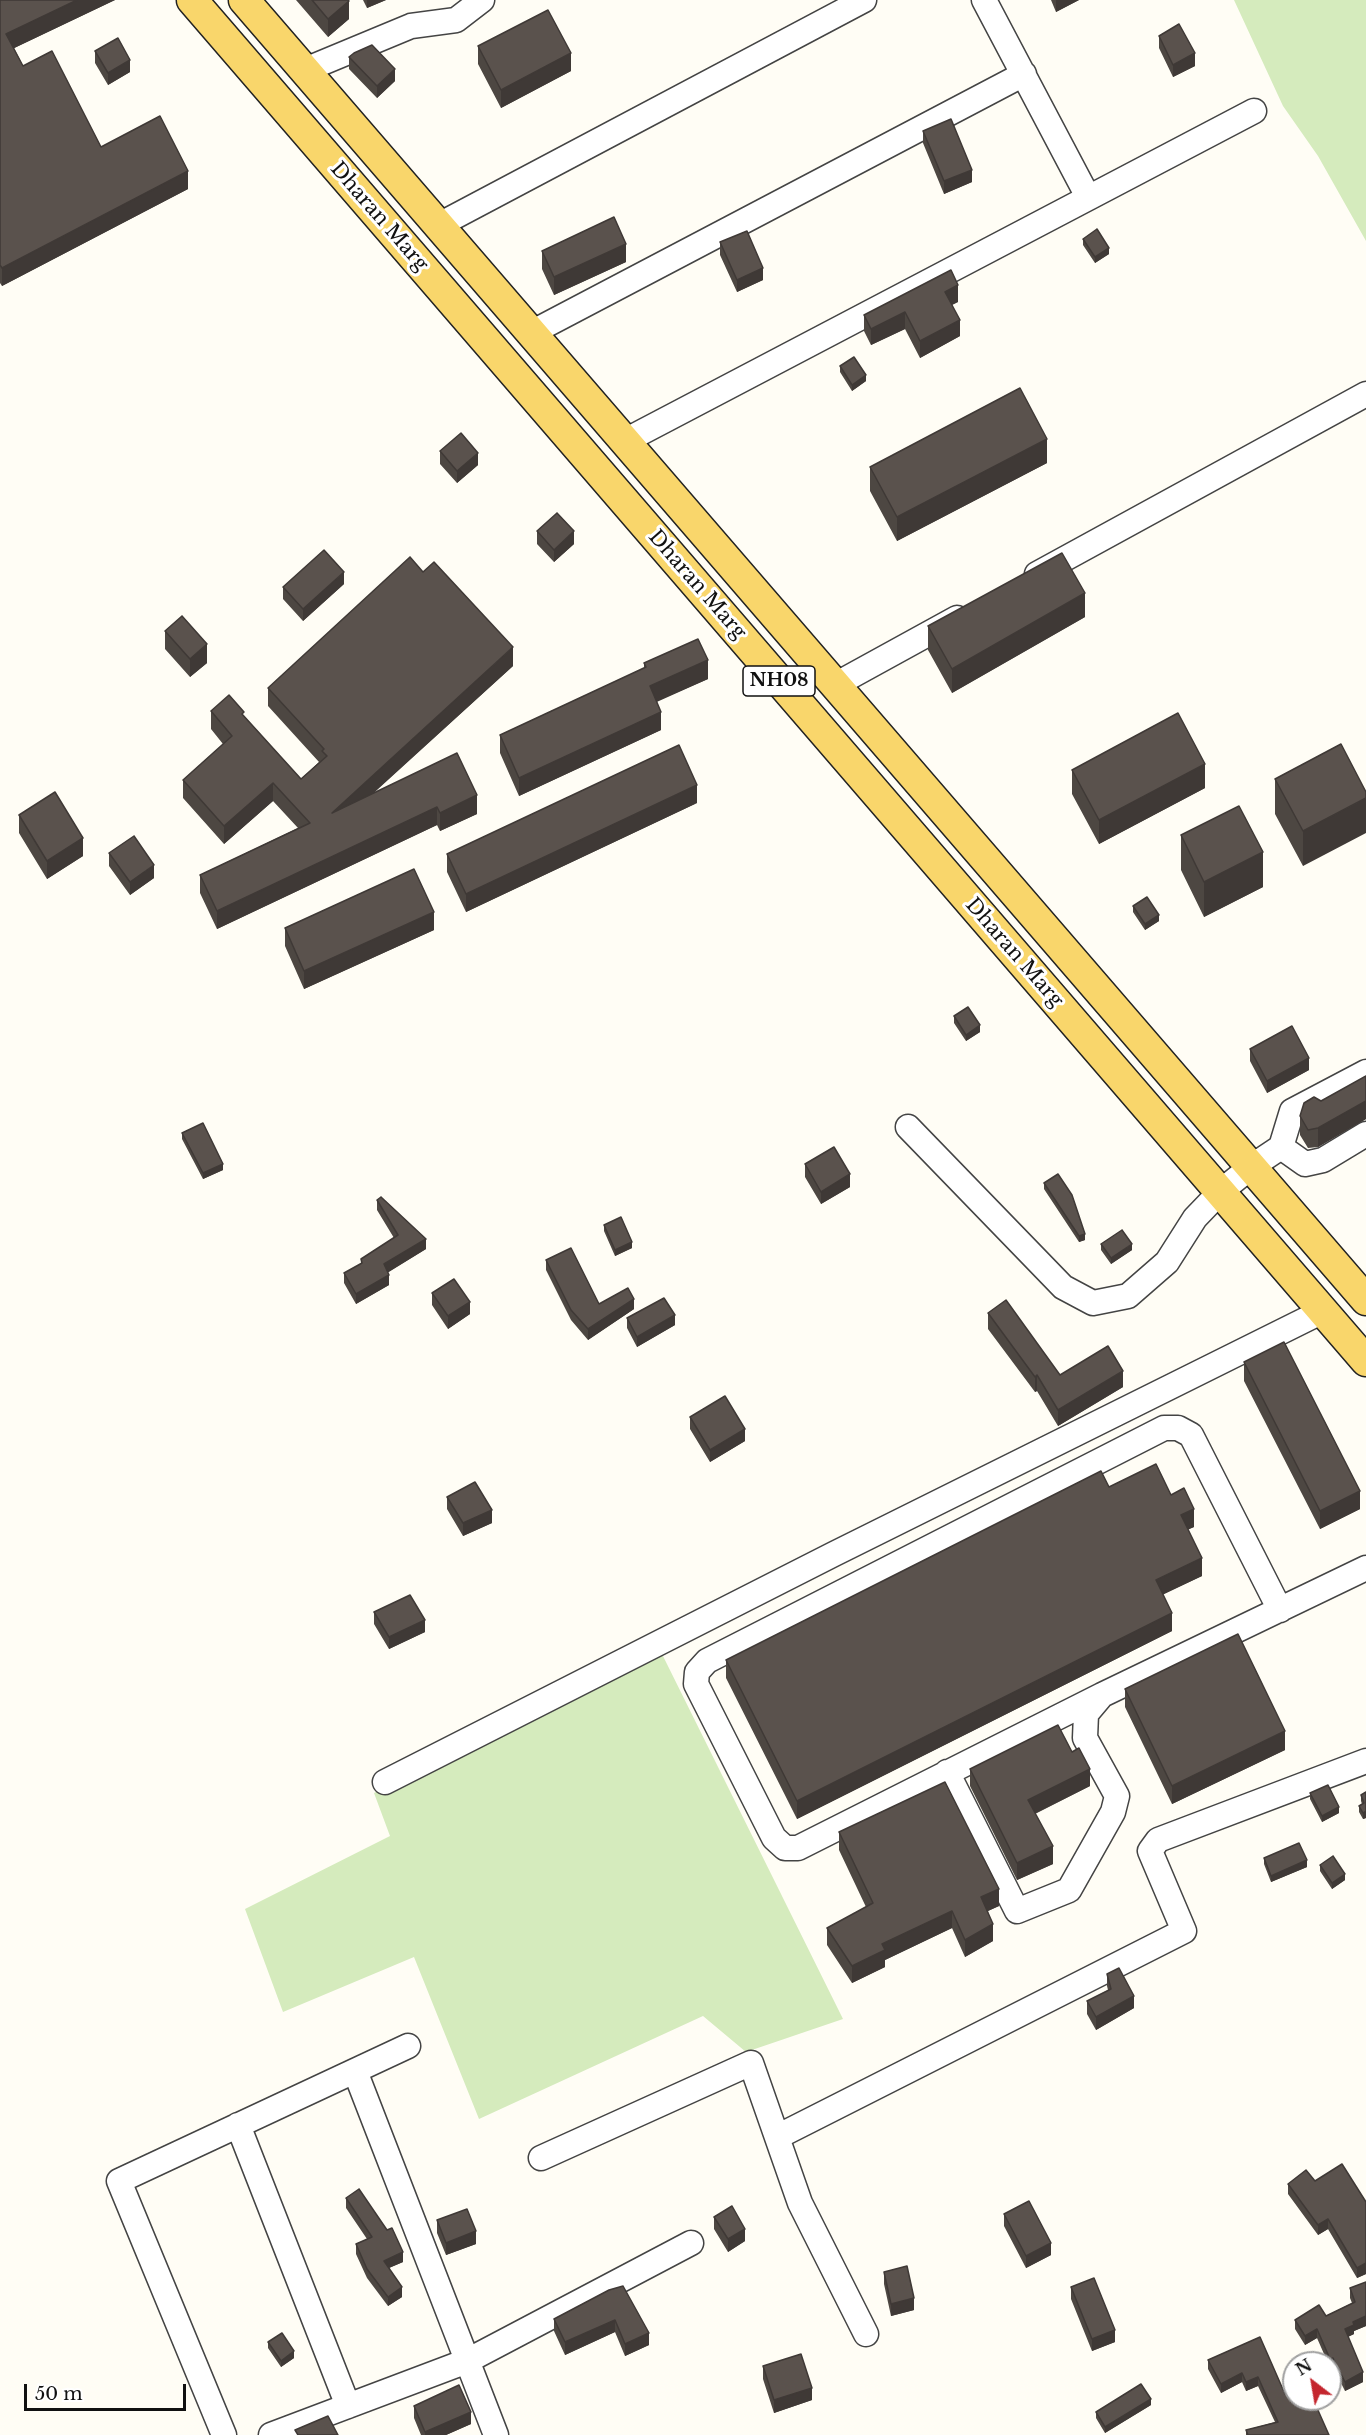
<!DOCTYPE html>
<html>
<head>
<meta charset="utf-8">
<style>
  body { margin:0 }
  #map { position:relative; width:1366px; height:2435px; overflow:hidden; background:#fffdf5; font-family:"Libre Baskerville",serif }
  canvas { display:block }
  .north { position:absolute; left:1282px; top:2351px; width:60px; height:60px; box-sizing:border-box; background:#fff; border:2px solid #a0a0a0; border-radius:50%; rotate:329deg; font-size:16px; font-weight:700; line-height:24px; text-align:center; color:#111 }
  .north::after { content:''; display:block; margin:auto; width:21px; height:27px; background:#c4262e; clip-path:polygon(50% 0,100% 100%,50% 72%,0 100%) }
  .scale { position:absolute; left:24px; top:2384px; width:162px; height:27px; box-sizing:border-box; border:3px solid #111; border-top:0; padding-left:8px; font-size:18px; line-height:21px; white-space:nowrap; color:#111; -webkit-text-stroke:4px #fff; paint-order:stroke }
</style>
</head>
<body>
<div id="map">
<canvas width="1366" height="2435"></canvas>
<div class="north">N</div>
<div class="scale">50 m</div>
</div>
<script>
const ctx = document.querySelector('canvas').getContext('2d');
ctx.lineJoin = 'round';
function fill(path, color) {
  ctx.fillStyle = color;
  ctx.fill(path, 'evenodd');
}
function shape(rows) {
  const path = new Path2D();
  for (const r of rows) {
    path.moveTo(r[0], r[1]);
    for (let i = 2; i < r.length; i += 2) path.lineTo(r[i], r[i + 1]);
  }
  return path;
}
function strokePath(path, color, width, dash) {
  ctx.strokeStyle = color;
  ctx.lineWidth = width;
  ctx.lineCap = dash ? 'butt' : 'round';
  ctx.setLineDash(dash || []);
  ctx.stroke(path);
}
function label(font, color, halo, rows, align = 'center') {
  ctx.font = font + ' "Libre Baskerville",serif';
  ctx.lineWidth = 6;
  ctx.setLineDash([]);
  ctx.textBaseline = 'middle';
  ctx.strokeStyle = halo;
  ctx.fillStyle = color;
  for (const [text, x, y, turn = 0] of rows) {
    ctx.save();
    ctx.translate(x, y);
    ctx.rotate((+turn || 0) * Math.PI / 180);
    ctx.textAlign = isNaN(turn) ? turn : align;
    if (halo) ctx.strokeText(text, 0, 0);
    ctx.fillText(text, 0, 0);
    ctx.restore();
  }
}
const green = shape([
  [1234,0,1366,0,1366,241,1318,156,1283,106],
  [660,1650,843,2019,746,2052,703,2016,479,2119,414,1957,283,2012,245,1909,390,1836,374,1793]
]);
const minor = shape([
  [984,0,1088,197],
  [305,70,411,26,456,20,482,0],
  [439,225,864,0],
  [531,333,1024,74],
  [625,441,1254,111],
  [1037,574,1366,394],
  [835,685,957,618],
  [908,1127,1063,1287,1093,1303,1128,1296,1167,1262,1195,1218,1220,1192,1251,1167,1281,1147,1292,1111,1366,1072],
  [1281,1147,1305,1164,1323,1160,1366,1134],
  [1102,1695,798,1848,785,1848,774,1838,696,1684,697,1672,707,1661,1164,1428,1178,1428,1191,1435,1280,1610],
  [947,1772,1017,1911,1069,1890,1113,1812,1117,1796,1085,1738,1086,1714,1102,1695,1366,1568],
  [385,1782,834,1554,1323,1311],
  [355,2071,496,2435],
  [238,2125,348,2406],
  [777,2137,1184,1931,1150,1851,1158,1840,1366,1761],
  [541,2158,751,2063,800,2203,866,2334],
  [224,2435,119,2181,408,2046],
  [271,2435,467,2361,691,2243]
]);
const major = shape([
  [192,0,1366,1361],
  [244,0,1366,1300]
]);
const wall = shape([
  [0,0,115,0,14,48,23,66,101,147,188,189,2,286,0,283],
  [296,0,348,0,349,19,328,37],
  [363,0,386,0,367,8],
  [1051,0,1079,0,1056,12],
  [1159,36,1195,66,1173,77,1159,48],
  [478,46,571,71,501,108,478,64],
  [95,51,130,72,108,85,95,63],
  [349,57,395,81,377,98,349,69],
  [923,131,972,182,944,194,923,143],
  [1083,239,1109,254,1095,263,1083,245],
  [720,242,763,280,737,292,720,255],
  [542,251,626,262,554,295,542,269],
  [958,302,952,305,960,336,920,358,905,329,871,345,864,331,864,315],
  [840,366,866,381,852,391,840,372],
  [440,451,478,465,457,483,440,464],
  [1047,463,897,541,870,491,870,467],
  [537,531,574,544,554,562,537,544],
  [344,584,303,621,283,599,283,587],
  [1085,617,952,693,928,650,928,626],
  [165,631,207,663,190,677,165,649],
  [644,663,708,679,657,701,661,730,519,796,500,753,500,735,644,668],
  [513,666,373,793,477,814,440,831,437,825,217,929,200,893,200,875,298,828,273,801,224,844,183,798,183,780,223,744,211,729,211,711,244,716,301,779,319,762,268,706,268,688],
  [1341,744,1303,866,1275,814,1275,779],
  [1072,770,1205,788,1099,844,1072,794],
  [697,803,466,912,447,872,447,854],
  [19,815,83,856,47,879,19,833],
  [1181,835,1263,887,1204,917,1181,870],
  [109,853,154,878,130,895,109,866],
  [1133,906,1159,921,1145,930,1133,912],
  [285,928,434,930,304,989,285,946],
  [954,1016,980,1032,966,1041,954,1023],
  [1250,1049,1309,1070,1267,1093,1250,1061],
  [1366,1076,1366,1119,1318,1147,1308,1148,1300,1135,1300,1116,1321,1101],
  [182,1133,223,1170,203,1179,182,1139],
  [805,1164,850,1187,821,1204,805,1177],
  [1044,1183,1085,1240,1079,1242,1044,1189],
  [377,1200,426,1249,388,1272,389,1285,356,1304,344,1283,344,1273,361,1264,361,1259,394,1238,377,1210],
  [604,1225,632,1248,615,1256,604,1231],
  [1101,1244,1132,1250,1111,1264,1101,1250],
  [546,1260,599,1304,634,1309,588,1340,571,1320,546,1270],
  [432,1293,470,1314,448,1329,432,1305],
  [988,1313,1060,1375,1123,1387,1058,1426,1037,1391,1035,1392,988,1329],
  [627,1318,675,1325,637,1347,627,1328],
  [1244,1362,1360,1509,1320,1529,1244,1381],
  [690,1417,745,1441,710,1462,690,1429],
  [1109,1487,1171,1495,1194,1527,1188,1529,1202,1576,1163,1594,1172,1631,797,1819,726,1678,726,1660],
  [447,1497,492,1523,463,1536,447,1509],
  [374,1612,425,1632,389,1649,374,1624],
  [1125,1689,1285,1750,1172,1804,1125,1707],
  [1072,1752,1090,1786,1035,1814,1053,1864,1017,1880,970,1786,970,1769],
  [1366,1792,1366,1818,1363,1819,1359,1812,1359,1806,1362,1804,1361,1801,1361,1795],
  [1310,1793,1339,1813,1322,1822,1310,1799],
  [839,1832,999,1906,988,1911,993,1941,965,1957,952,1928,885,1960,885,1967,852,1983,827,1945,827,1928,866,1907,839,1850],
  [1264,1858,1307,1867,1271,1882,1264,1864],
  [1320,1865,1345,1880,1332,1889,1320,1871],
  [1107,1974,1134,2008,1096,2030,1087,2014,1087,2001,1108,1990,1107,1986],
  [1315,2181,1366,2202,1366,2274,1357,2278,1328,2229,1318,2235,1288,2194,1288,2184],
  [346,2198,403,2262,389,2268,402,2297,388,2306,367,2278,356,2254,356,2244,367,2239,346,2208],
  [1004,2214,1051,2255,1026,2268,1004,2226],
  [714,2217,745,2241,728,2252,714,2229],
  [437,2220,476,2244,446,2255,437,2233],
  [884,2272,914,2310,891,2316,884,2284],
  [1366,2282,1366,2326,1354,2331,1354,2334,1348,2337,1363,2382,1345,2391,1333,2367,1330,2363,1328,2363,1317,2338,1305,2345,1295,2329,1295,2320,1326,2316,1352,2303,1350,2298,1350,2288],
  [1071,2287,1115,2342,1092,2351,1071,2299],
  [609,2290,649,2345,625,2356,615,2332,565,2355,554,2331,554,2319],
  [1260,2337,1285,2394,1329,2435,1246,2435,1246,2430,1275,2422,1258,2386,1246,2391,1242,2382,1221,2393,1208,2369,1208,2360],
  [268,2342,294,2358,281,2367,268,2348],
  [763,2366,812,2400,774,2413,763,2379],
  [1151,2405,1105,2433,1096,2418,1096,2412],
  [414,2406,471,2424,446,2435,421,2435,414,2418]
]);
const shadedWall = shape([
  [77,0,115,0,6,52,6,34],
  [367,0,386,0,367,8],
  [1056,0,1079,0,1056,12],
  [349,1,349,19,328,37,328,19],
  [571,53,571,71,501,108,501,90],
  [1195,53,1195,66,1173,77,1173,65],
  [130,60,130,72,108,85,108,73],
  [395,69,395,81,377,98,377,86],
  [972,170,972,182,944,194,944,181],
  [188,171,188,189,2,286,2,268],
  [626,244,626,262,554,295,554,277],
  [1109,248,1109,254,1095,263,1095,257],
  [763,268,763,280,737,292,737,280],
  [958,285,958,302,945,308,945,292],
  [905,312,905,329,871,345,871,329],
  [960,320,960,336,920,358,920,341],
  [866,375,866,381,852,391,852,385],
  [1047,439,1047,463,897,541,897,517],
  [478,453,478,465,457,483,457,471],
  [574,531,574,544,554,562,554,550],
  [344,572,344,584,303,621,303,609],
  [1085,593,1085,617,952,693,952,669],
  [207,644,207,663,190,677,190,659],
  [513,647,513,666,332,831,332,813],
  [708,660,708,679,650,705,650,686],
  [661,712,661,730,519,796,519,778],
  [1205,764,1205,788,1099,844,1099,820],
  [273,783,273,801,224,844,224,826],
  [697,785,697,803,466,912,466,894],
  [477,795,477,814,440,831,440,813],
  [1366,798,1366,833,1303,866,1303,831],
  [437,807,437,825,217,929,217,911],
  [83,838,83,856,47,879,47,861],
  [1263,852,1263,887,1204,917,1204,882],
  [154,865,154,878,130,895,130,882],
  [434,912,434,930,304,989,304,971],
  [1159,915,1159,921,1145,930,1145,924],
  [980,1025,980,1032,966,1041,966,1035],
  [1309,1058,1309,1070,1267,1093,1267,1081],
  [1366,1101,1366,1119,1318,1147,1318,1128],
  [223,1164,223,1170,203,1179,203,1173],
  [850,1174,850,1187,821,1204,821,1192],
  [1085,1234,1085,1240,1079,1242,1079,1236],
  [426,1239,426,1249,384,1275,384,1264],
  [632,1242,632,1248,615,1256,615,1250],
  [1132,1244,1132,1250,1111,1264,1111,1258],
  [389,1275,389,1285,356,1304,356,1294],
  [634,1299,634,1309,588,1340,588,1329],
  [470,1302,470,1314,448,1329,448,1316],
  [675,1315,675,1325,637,1347,637,1337],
  [1123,1371,1123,1387,1058,1426,1058,1410],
  [1037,1375,1037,1391,1035,1392,1035,1377],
  [745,1429,745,1441,710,1462,710,1450],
  [1360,1491,1360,1509,1320,1529,1320,1511],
  [1194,1509,1194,1527,1181,1533,1181,1515],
  [492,1510,492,1523,463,1536,463,1523],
  [1202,1558,1202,1576,1156,1598,1156,1580],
  [1172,1613,1172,1631,797,1819,797,1801],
  [425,1620,425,1632,389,1649,389,1637],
  [1285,1731,1285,1750,1172,1804,1172,1786],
  [1090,1769,1090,1786,1028,1817,1028,1800],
  [1339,1807,1339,1813,1322,1822,1322,1816],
  [1366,1811,1366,1818,1363,1819,1363,1813],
  [1053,1846,1053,1864,1017,1880,1017,1863],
  [1307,1860,1307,1867,1271,1882,1271,1876],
  [1345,1874,1345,1880,1332,1889,1332,1883],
  [999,1889,999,1906,981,1914,981,1897],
  [952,1911,952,1928,885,1960,885,1967,852,1983,852,1966,882,1944],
  [993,1924,993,1941,965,1957,965,1940],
  [1134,1996,1134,2008,1096,2030,1096,2017],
  [1328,2219,1328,2229,1318,2235,1318,2225],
  [745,2229,745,2241,728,2252,728,2239],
  [476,2231,476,2244,446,2255,446,2243],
  [1051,2243,1051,2255,1026,2268,1026,2256],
  [403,2252,403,2262,384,2270,384,2261],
  [1366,2263,1366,2274,1357,2278,1357,2268],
  [402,2287,402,2297,388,2306,388,2297],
  [914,2298,914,2310,891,2316,891,2304],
  [1366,2316,1366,2326,1354,2331,1354,2334,1345,2338,1345,2329,1353,2322],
  [615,2320,615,2332,565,2355,565,2342],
  [1317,2329,1317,2338,1305,2345,1305,2336],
  [1115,2330,1115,2342,1092,2351,1092,2339],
  [649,2333,649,2345,625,2356,625,2344],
  [294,2351,294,2358,281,2367,281,2361],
  [1333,2358,1333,2367,1330,2369,1330,2359],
  [1363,2372,1363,2382,1345,2391,1345,2382],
  [1242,2373,1242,2382,1221,2393,1221,2384],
  [1258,2377,1258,2386,1246,2391,1246,2382],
  [812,2388,812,2400,774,2413,774,2400],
  [1151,2399,1151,2405,1105,2433,1105,2427],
  [471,2412,471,2424,446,2435,425,2435,425,2432]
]);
const building = shape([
  [0,0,77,0,6,34,23,66,52,51,101,147,160,116,188,171,2,268,0,265,0,0],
  [312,0,348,0,349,1,328,19,312,0],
  [548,10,571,53,501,90,478,46,548,10],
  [1179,24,1195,53,1173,65,1159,36,1179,24],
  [118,38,130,60,108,73,95,51,118,38],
  [372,45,395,69,377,86,349,57,354,53,372,45],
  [951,119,972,170,944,181,923,131,951,119],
  [614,217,626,244,554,277,542,251,614,217],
  [1097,229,1109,248,1095,257,1083,239,1097,229],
  [747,231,763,268,737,280,720,242,747,231],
  [951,270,958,285,945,292,960,320,920,341,905,312,871,329,864,315,951,270],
  [854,357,866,375,852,385,840,366,854,357],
  [1020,388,1047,439,897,517,870,467,1020,388],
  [461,433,478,453,457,471,440,451,461,433],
  [557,513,574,531,554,550,537,531,557,513],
  [324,550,344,572,303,609,283,587,324,550],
  [1062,553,1085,593,952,669,928,626,1062,553],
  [410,557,423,572,434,562,513,647,332,813,457,753,477,795,440,813,437,807,217,911,200,875,310,823,273,783,224,826,183,780,232,736,211,711,229,695,244,712,242,714,301,779,327,756,322,751,324,749,268,688,410,557],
  [182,616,207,644,190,659,165,631,182,616],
  [698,639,708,660,650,686,661,712,519,778,500,735,646,667,644,663,698,639],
  [1178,713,1205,764,1099,820,1072,770,1178,713],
  [1341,744,1366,792,1366,798,1303,831,1275,779,1341,744],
  [679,745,697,785,466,894,447,854,679,745],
  [55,792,83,838,47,861,19,815,55,792],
  [1239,806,1263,852,1204,882,1181,835,1239,806],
  [134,836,154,865,130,882,109,853,134,836],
  [414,869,434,912,304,971,285,928,414,869],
  [1147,897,1159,915,1145,924,1133,906,1147,897],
  [968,1007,980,1025,966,1035,954,1016,968,1007],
  [1292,1026,1309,1058,1267,1081,1250,1049,1292,1026],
  [1366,1076,1366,1101,1318,1128,1308,1130,1300,1116,1304,1103,1314,1097,1321,1101,1366,1076],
  [203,1123,223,1164,203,1173,182,1133,203,1123],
  [834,1147,850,1174,821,1192,805,1164,834,1147],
  [1058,1174,1072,1195,1085,1234,1079,1236,1044,1183,1058,1174],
  [381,1197,426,1239,384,1264,389,1275,356,1294,344,1273,362,1263,361,1259,398,1235,377,1200,381,1197],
  [621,1217,632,1242,615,1250,604,1225,621,1217],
  [1122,1230,1132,1244,1111,1258,1101,1244,1122,1230],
  [571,1248,599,1304,628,1288,634,1299,588,1329,571,1310,546,1260,571,1248],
  [454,1279,470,1302,448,1316,432,1293,454,1279],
  [664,1298,675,1315,637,1337,627,1318,664,1298],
  [1006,1300,1060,1375,1108,1346,1123,1371,1058,1410,1037,1375,1035,1377,988,1313,1006,1300],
  [1284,1342,1360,1491,1320,1511,1244,1362,1284,1342],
  [725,1396,745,1429,710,1450,690,1417,725,1396],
  [1156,1464,1171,1495,1184,1488,1194,1509,1181,1515,1202,1558,1156,1580,1172,1613,797,1801,726,1660,1101,1471,1109,1487,1156,1464],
  [475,1482,492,1510,463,1523,447,1497,475,1482],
  [410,1595,425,1620,389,1637,374,1612,410,1595],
  [1238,1634,1285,1731,1172,1786,1125,1689,1238,1634],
  [1058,1725,1072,1752,1079,1748,1090,1769,1028,1800,1053,1846,1017,1863,970,1769,1058,1725],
  [945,1782,999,1889,981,1897,993,1924,965,1940,952,1911,882,1944,885,1950,852,1966,827,1928,873,1903,839,1832,945,1782],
  [1328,1785,1339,1807,1322,1816,1310,1793,1328,1785],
  [1366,1792,1366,1811,1363,1813,1359,1806,1364,1803,1361,1795,1366,1792],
  [1299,1843,1307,1860,1271,1876,1264,1858,1299,1843],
  [1333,1856,1345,1874,1332,1883,1320,1865,1333,1856],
  [1119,1968,1134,1996,1096,2017,1087,2001,1111,1989,1107,1974,1119,1968],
  [1342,2164,1366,2202,1366,2263,1357,2268,1328,2219,1318,2225,1288,2184,1306,2170,1315,2181,1342,2164],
  [359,2189,387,2230,392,2228,403,2252,384,2261,402,2287,388,2297,367,2269,356,2244,372,2237,346,2198,359,2189],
  [1029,2201,1051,2243,1026,2256,1004,2214,1029,2201],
  [732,2206,745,2229,728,2239,714,2217,732,2206],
  [467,2209,476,2231,446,2243,437,2220,467,2209],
  [907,2266,914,2298,891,2304,884,2272,907,2266],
  [1094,2278,1115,2330,1092,2339,1071,2287,1094,2278],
  [1366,2282,1366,2316,1353,2322,1354,2325,1345,2329,1363,2372,1345,2382,1333,2358,1330,2359,1317,2329,1305,2336,1295,2320,1319,2305,1326,2316,1355,2302,1350,2288,1366,2282],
  [623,2286,649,2333,625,2344,615,2320,565,2342,554,2319,609,2290,623,2286],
  [282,2333,294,2351,281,2361,268,2342,282,2333],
  [1260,2337,1285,2394,1294,2389,1294,2399,1313,2399,1329,2435,1248,2435,1246,2430,1278,2422,1258,2377,1246,2382,1242,2373,1221,2384,1208,2360,1260,2337],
  [801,2354,812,2388,774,2400,763,2366,801,2354],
  [1141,2384,1151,2399,1105,2427,1096,2412,1141,2384],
  [459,2385,471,2412,425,2432,414,2406,459,2385],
  [328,2416,338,2435,298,2435,295,2430,328,2416]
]);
const shields = [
  [779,681,72]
];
const shieldNames = [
  ["NH08",779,681]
];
const streetNames = [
  ["Dharan Marg",379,217,49],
  ["Dharan Marg",697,585,49],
  ["Dharan Marg",1014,953,49]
];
fill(green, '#d5ebbd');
strokePath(minor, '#444', 27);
strokePath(major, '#222', 33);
strokePath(minor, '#fff', 24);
strokePath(major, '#f9d66b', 30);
fill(wall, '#4d4742');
fill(shadedWall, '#3f3936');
fill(building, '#5a524d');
strokePath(building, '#3f3936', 1.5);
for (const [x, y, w] of shields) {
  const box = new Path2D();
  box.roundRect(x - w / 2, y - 15, w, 30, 4.5);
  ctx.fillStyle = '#fff';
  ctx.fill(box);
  strokePath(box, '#111', 1.5);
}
label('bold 18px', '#111', null, shieldNames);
label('20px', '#111', '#fff', streetNames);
</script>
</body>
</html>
